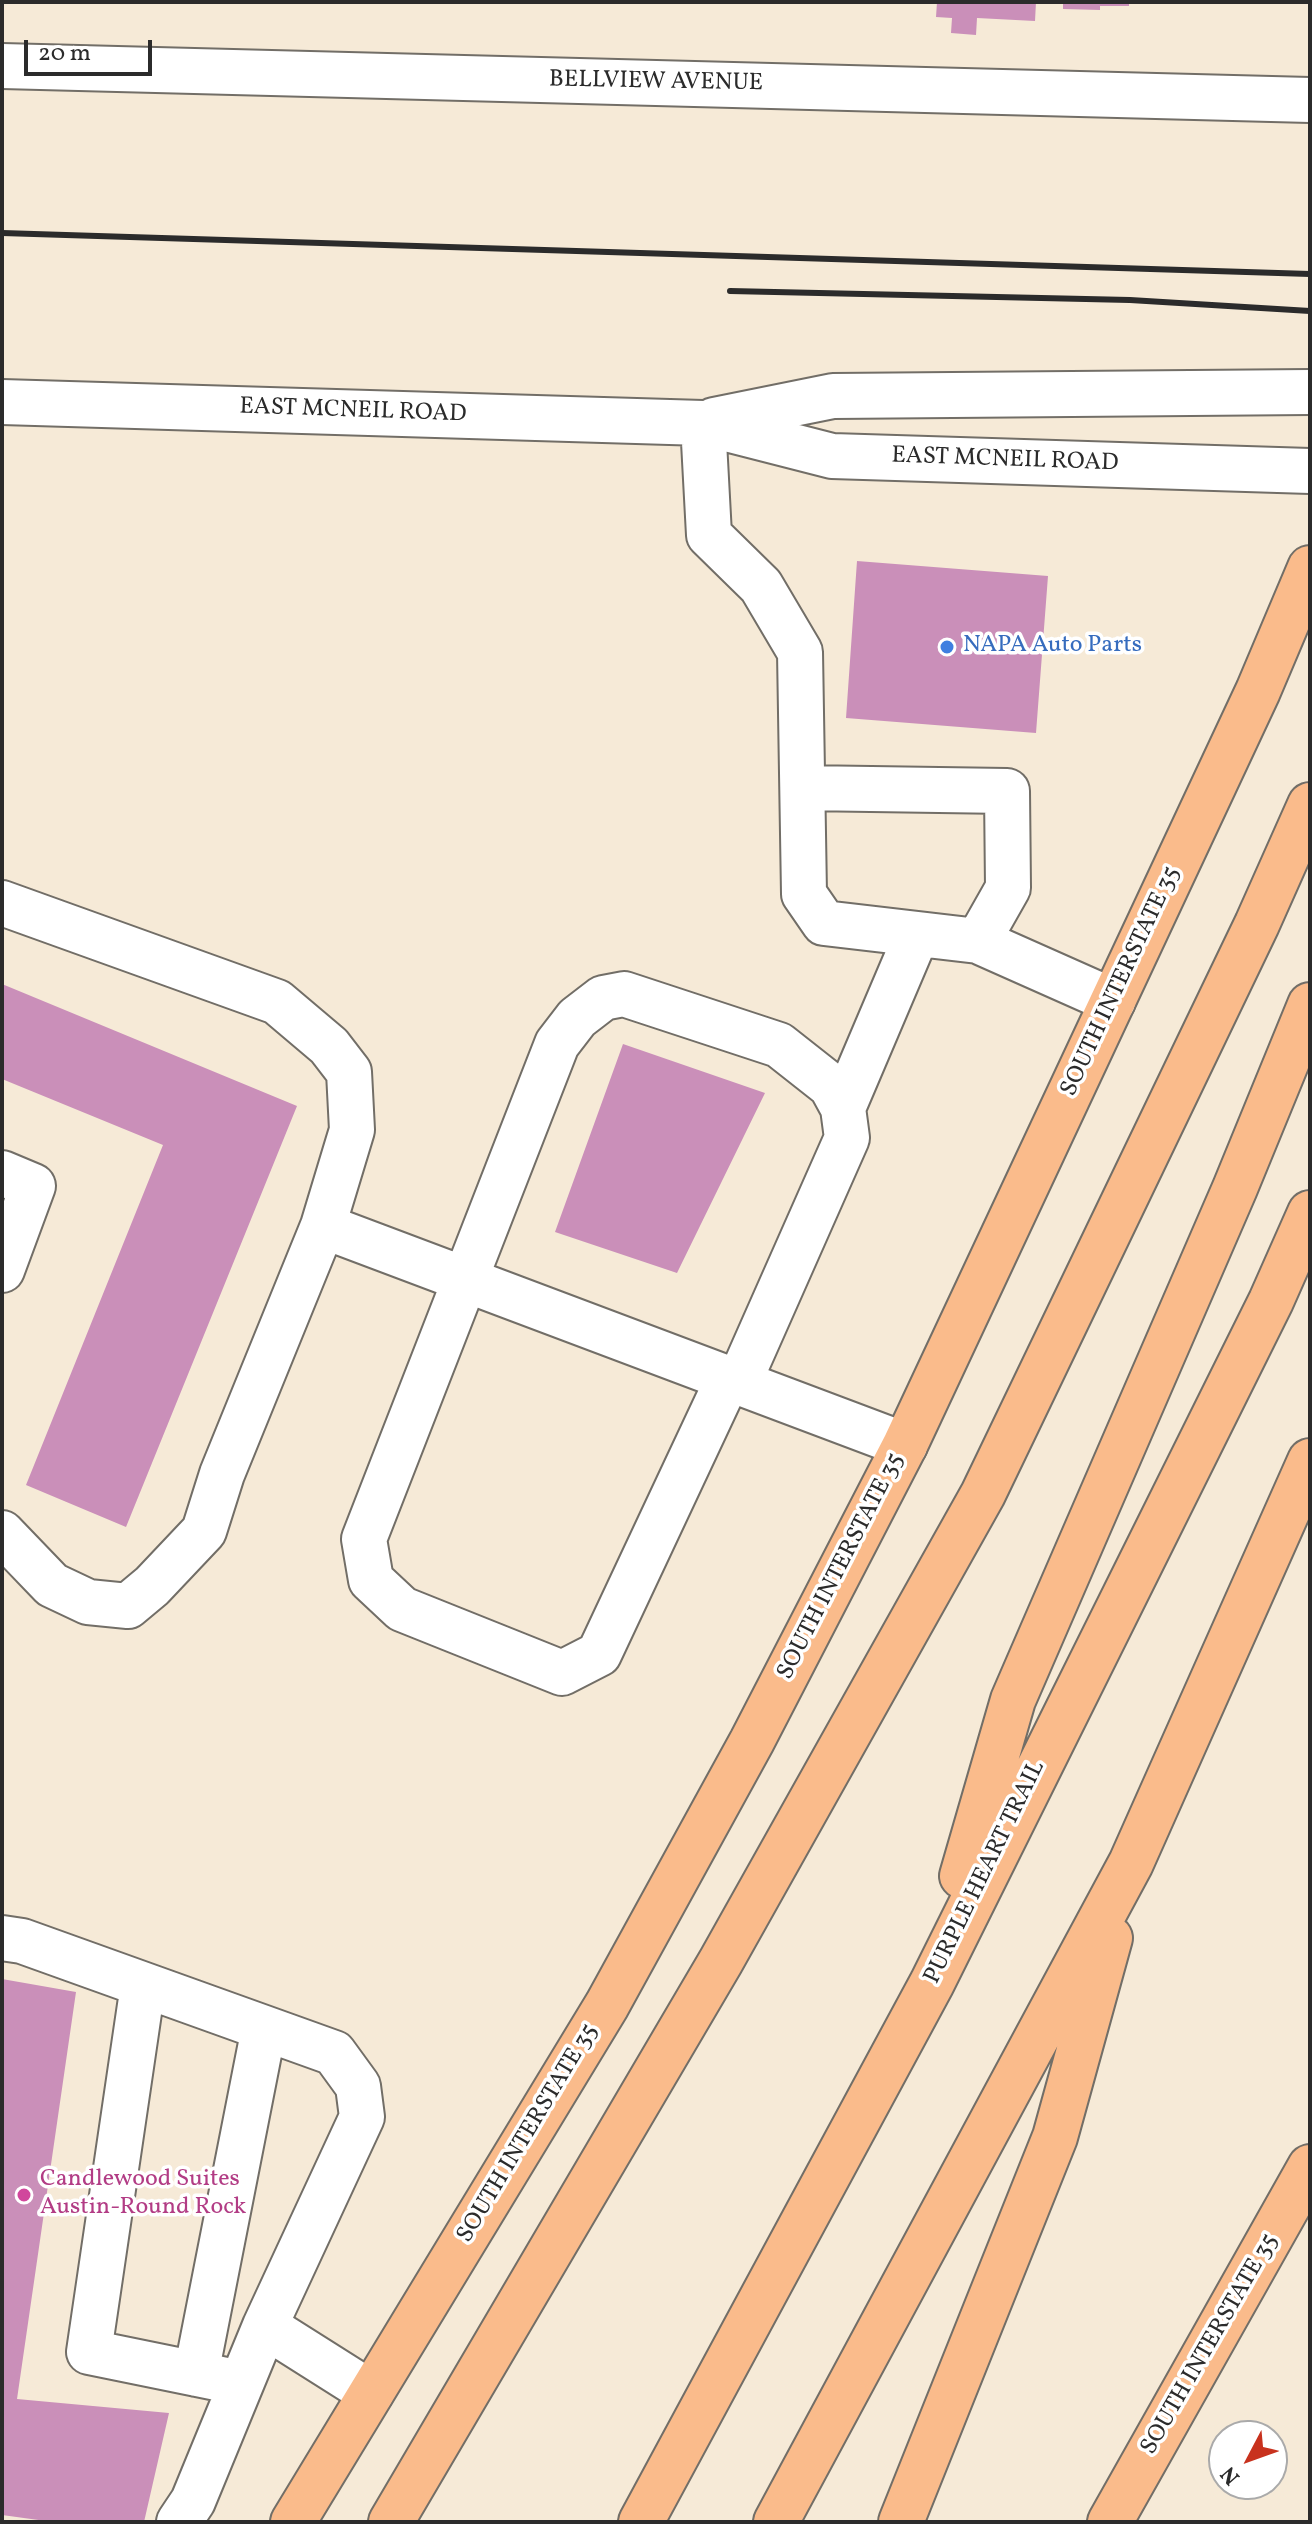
<!DOCTYPE html>
<html>
<head>
<meta charset="utf-8">
<style>
  body { margin:0 }
  #map { position:relative; width:1312px; height:2524px; overflow:hidden; background:#f6ead7; font-family:Vollkorn,serif }
  canvas { display:block }
  .frame { position:absolute; inset:0; border:4px solid #2b2b2b; pointer-events:none }
  .north { position:absolute; left:1208px; top:2420px; width:80px; height:80px; box-sizing:border-box; background:#fff; border:2px solid #aaa; border-radius:50%; rotate:229deg; font-size:22px; font-weight:700; line-height:32px; text-align:center; color:#2b2b2b }
  .north::after { content:''; display:block; margin:auto; width:28px; height:36px; background:#c8321e; clip-path:polygon(50% 0,100% 100%,50% 72%,0 100%) }
  .scale { position:absolute; left:24px; top:40px; width:128px; height:36px; box-sizing:border-box; border:4px solid #2b2b2b; border-top:0; padding-left:10px; font-size:24px; line-height:28px; white-space:nowrap; color:#2b2b2b; -webkit-text-stroke:6px #fff; paint-order:stroke }
</style>
</head>
<body>
<div id="map">
<canvas width="1312" height="2524"></canvas>
<div class="frame"></div>
<div class="north">N</div>
<div class="scale">20 m</div>
</div>
<script>
const ctx = document.querySelector('canvas').getContext('2d');
ctx.lineJoin = 'round';
function fill(path, color) {
  ctx.fillStyle = color;
  ctx.fill(path, 'evenodd');
}
function shape(rows) {
  const path = new Path2D();
  for (const r of rows) {
    path.moveTo(r[0], r[1]);
    for (let i = 2; i < r.length; i += 2) path.lineTo(r[i], r[i + 1]);
  }
  return path;
}
function strokePath(path, color, width, dash) {
  ctx.strokeStyle = color;
  ctx.lineWidth = width;
  ctx.lineCap = dash ? 'butt' : 'round';
  ctx.setLineDash(dash || []);
  ctx.stroke(path);
}
function label(font, color, halo, rows, align = 'center') {
  ctx.font = font + ' Vollkorn,serif';
  ctx.lineWidth = 7;
  ctx.setLineDash([]);
  ctx.textBaseline = 'middle';
  ctx.strokeStyle = halo;
  ctx.fillStyle = color;
  for (const [text, x, y, turn = 0] of rows) {
    ctx.save();
    ctx.translate(x, y);
    ctx.rotate((+turn || 0) * Math.PI / 180);
    ctx.textAlign = isNaN(turn) ? turn : align;
    if (halo) ctx.strokeText(text, 0, 0);
    ctx.fillText(text, 0, 0);
    ctx.restore();
  }
}
const building = shape([
  [937,2,1036,2,1035,21,977,18,976,35,951,33,952,18,936,17],
  [1063,2,1129,2,1129,6,1100,6,1100,10,1063,9],
  [857,561,1048,576,1036,733,846,718],
  [2,984,297,1106,126,1527,26,1485,163,1145,2,1079],
  [623,1044,765,1093,677,1273,555,1232],
  [2,1979,76,1992,17,2399,169,2413,144,2522,53,2522,2,2515]
]);
const minor = shape([
  [2,66,1310,100],
  [2,402,703,423,832,456,1310,471],
  [714,420,833,396,1310,392],
  [703,423,709,535,761,586,800,652,804,894,824,923,978,941,1113,1001],
  [803,788,1007,791,1008,888,978,941],
  [2,903,277,1002,329,1046,349,1072,352,1130,323,1226,222,1474,204,1531,152,1586,128,1606,88,1602,52,1585,2,1533],
  [843,1108,917,934],
  [2,1173,33,1186,2,1270],
  [323,1226,905,1445],
  [728,1379,599,1654,562,1673,402,1609,371,1580,364,1539,557,1044,577,1018,603,998,624,994,779,1045,831,1086,843,1108,847,1138,739,1382],
  [2,1938,22,1941,334,2053,358,2086,362,2117,265,2326,193,2501,179,2522],
  [143,1985,89,2352,241,2383],
  [265,2326,371,2393],
  [196,2374,264,2028]
]);
const major = shape([
  [293,2522,607,2005,752,1741,905,1445,1258,691,1310,568],
  [1110,2522,1310,2167]
]);
const highway = shape([
  [962,1876,1013,1700,1235,1188,1310,1005],
  [391,2522,721,1961,983,1494,1257,924,1310,805],
  [641,2522,932,1983,1271,1301,1310,1213],
  [776,2522,1131,1863,1310,1461],
  [901,2522,1055,2137,1110,1938]
]);
const rail = shape([
  [2,233,1310,274],
  [730,291,1130,300,1310,311]
]);
const markers = [
  [947,647,8,"#3f7fe0"],
  [24,2195,8,"#d1479c"]
];
const streetNames = [
  ["BELLVIEW AVENUE",656,83,1],
  ["EAST MCNEIL ROAD",353,412,2],
  ["EAST MCNEIL ROAD",1005,461,2],
  ["SOUTH INTERSTATE 35",1122,982,-65],
  ["SOUTH INTERSTATE 35",842,1567,-63],
  ["PURPLE HEART TRAIL",986,1873,-64],
  ["SOUTH INTERSTATE 35",529,2134,-59],
  ["SOUTH INTERSTATE 35",1211,2345,-60]
];
const shopNames = [
  ["NAPA Auto Parts",963,647]
];
const hotelNames = [
  ["Candlewood Suites",40,2181],
  ["Austin-Round Rock",40,2209]
];
fill(building, '#ca8fb9');
strokePath(minor, '#726e67', 48);
strokePath(major, '#726e67', 48);
strokePath(highway, '#726e67', 48);
strokePath(minor, '#fff', 44);
strokePath(major, '#fabb8b', 44);
strokePath(highway, '#fabb8b', 44);
strokePath(rail, '#2b2b2b', 6);
for (const [x, y, r, color] of markers) {
  const dot = new Path2D();
  dot.arc(x, y, r, 0, 2 * Math.PI);
  ctx.fillStyle = color;
  ctx.fill(dot);
  strokePath(dot, '#fff', 3);
}
label('24px', '#2b2b2b', '#fff', streetNames);
label('24px', '#366cbe', '#fff', shopNames, 'left');
label('24px', '#b23c85', '#fff', hotelNames, 'left');
</script>
</body>
</html>
